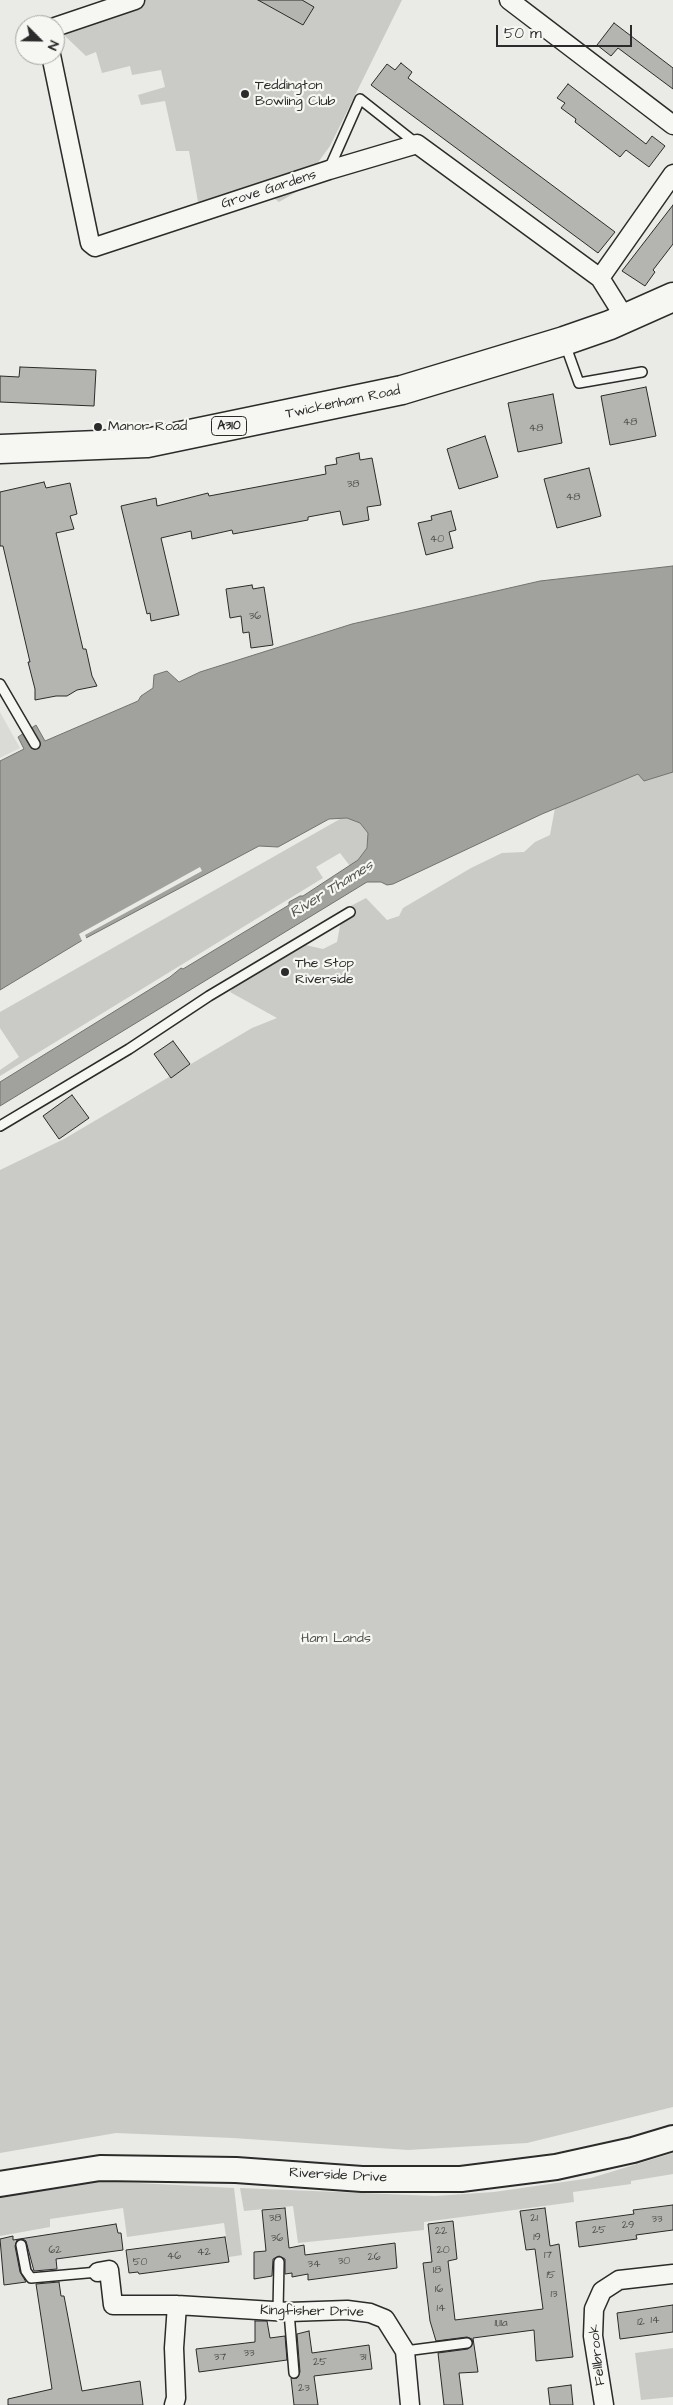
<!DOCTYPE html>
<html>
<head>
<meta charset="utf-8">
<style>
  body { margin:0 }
  #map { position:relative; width:673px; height:2405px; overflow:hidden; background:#eaeae6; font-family:"Architects Daughter",sans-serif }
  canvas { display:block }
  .north { position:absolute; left:15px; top:15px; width:50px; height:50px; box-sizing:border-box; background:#f6f6f2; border:1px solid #a5a5a2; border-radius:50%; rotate:113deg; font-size:14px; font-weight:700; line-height:20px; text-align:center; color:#2b2b2b }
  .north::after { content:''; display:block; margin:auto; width:18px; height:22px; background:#2b2b2b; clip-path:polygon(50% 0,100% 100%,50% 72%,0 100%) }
  .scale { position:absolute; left:496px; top:25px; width:136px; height:22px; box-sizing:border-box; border:2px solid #2b2b2b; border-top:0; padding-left:6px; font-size:15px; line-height:18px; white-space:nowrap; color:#2b2b2b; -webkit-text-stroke:4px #f6f6f2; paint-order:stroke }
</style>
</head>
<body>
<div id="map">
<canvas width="673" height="2405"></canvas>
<div class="north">N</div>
<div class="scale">50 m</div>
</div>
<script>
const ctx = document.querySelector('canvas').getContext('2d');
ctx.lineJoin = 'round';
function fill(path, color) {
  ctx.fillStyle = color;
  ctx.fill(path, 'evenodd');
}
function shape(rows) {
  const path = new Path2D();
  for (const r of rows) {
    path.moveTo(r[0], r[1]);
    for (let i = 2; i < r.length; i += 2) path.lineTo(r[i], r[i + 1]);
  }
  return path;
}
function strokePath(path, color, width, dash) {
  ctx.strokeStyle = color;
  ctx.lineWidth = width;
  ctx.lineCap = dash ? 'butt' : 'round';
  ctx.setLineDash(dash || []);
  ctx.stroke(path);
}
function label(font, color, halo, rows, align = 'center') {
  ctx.font = font + ' "Architects Daughter",sans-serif';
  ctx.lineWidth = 4.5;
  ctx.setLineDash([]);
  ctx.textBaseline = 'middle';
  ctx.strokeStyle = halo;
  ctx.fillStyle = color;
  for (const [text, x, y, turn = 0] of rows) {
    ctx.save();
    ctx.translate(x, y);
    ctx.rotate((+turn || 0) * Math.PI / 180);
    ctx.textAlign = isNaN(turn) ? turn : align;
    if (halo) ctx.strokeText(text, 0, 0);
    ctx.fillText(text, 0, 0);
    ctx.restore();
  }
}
const built = shape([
  [0,712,20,748,0,758]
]);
const green = shape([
  [122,0,402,0,330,146,314,168,304,172,298,191,279,202,271,196,212,206,198,202,189,151,176,151,165,101,141,105,138,95,165,87,161,70,132,75,130,66,102,73,96,52,86,56,65,36,74,14],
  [673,772,673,2107,527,2143,408,2150,233,2138,116,2133,0,2153,0,1170,64,1139,252,1028,277,1018,230,992,248,966,276,962,301,944,323,949,337,942,343,910,366,898,387,920,399,916,403,908,471,868,502,853,524,852,535,842,550,835,555,808,638,774,644,781],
  [347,818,360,823,368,833,367,848,358,860,350,866,340,853,316,867,323,878,0,1076,0,1070,19,1057,0,1028,0,1012,340,819],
  [673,2153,673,2174,631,2181,631,2184,573,2192,574,2202,424,2222,424,2230,298,2243,293,2206,244,2211,240,2188,435,2196,494,2192,591,2178],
  [99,2181,234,2188,242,2255,229,2257,224,2223,127,2237,123,2208,50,2219,50,2227,0,2236,0,2197,39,2186],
  [673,2348,673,2397,641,2400,635,2353]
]);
const water = shape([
  [673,566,673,772,644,781,638,774,542,814,393,884,387,885,381,882,367,882,0,1106,0,1082,170,977,181,968,183,969,289,905,289,902,300,896,303,896,358,860,367,848,368,833,360,823,347,818,329,819,278,847,259,846,86,938,0,990,0,761,24,749,18,737,36,725,45,741,138,701,141,696,153,688,154,675,167,671,179,682,200,672,352,624,540,581,673,566]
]);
const pier = shape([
  [200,867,202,871,85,935,87,940,84,943,82,941,79,934]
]);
const building = shape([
  [258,0,302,0,314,7,303,25,258,0],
  [614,23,673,68,673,89,618,48,611,56,597,45,614,23],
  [401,63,412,72,408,78,615,232,598,253,371,85,387,64,395,70,401,63],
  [568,84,646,144,652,136,665,146,649,167,626,150,620,157,575,122,576,119,561,108,565,103,557,98,568,84],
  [673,205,673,244,653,270,655,272,645,286,622,271,673,205],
  [20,367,96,370,94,406,0,402,0,376,19,377,20,367],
  [646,387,656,436,610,445,601,396,646,387],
  [553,394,562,443,518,452,508,403,553,394],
  [485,436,498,477,459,489,447,449,485,436],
  [359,453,360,460,372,458,381,505,367,507,369,520,343,525,340,511,308,517,308,520,233,534,232,530,192,539,191,531,161,538,179,615,151,621,150,613,147,614,121,506,156,498,157,506,208,493,209,496,326,474,325,466,337,464,336,458,359,453],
  [589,468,601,516,557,528,544,479,589,468],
  [44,482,46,488,70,483,77,514,70,516,74,529,56,533,83,649,86,649,92,676,97,686,77,690,67,696,56,696,35,700,35,689,28,662,30,662,3,546,0,546,0,492,44,482],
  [451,511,456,530,449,532,453,548,426,555,418,523,432,520,431,516,451,511],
  [252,585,253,589,264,587,273,645,251,648,249,632,243,633,241,616,230,618,226,589,252,585],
  [173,1041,190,1064,171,1078,154,1054,173,1041],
  [72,1095,89,1118,59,1139,43,1116,72,1095],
  [673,2205,673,2230,636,2235,637,2239,579,2247,576,2222,634,2214,633,2210,673,2205],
  [285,2208,289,2248,304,2245,305,2255,395,2243,397,2268,308,2280,308,2274,292,2277,292,2273,285,2274,285,2259,279,2256,273,2259,272,2276,254,2279,254,2252,266,2251,262,2210,285,2208],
  [545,2208,550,2246,559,2244,573,2357,536,2361,534,2330,473,2338,478,2372,459,2373,463,2405,444,2405,438,2353,468,2349,473,2343,472,2339,467,2337,436,2341,430,2321,423,2263,432,2262,428,2224,453,2221,457,2259,448,2261,455,2320,543,2309,535,2249,526,2250,520,2211,545,2208],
  [116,2224,118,2233,121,2233,123,2250,56,2259,57,2269,34,2271,26,2241,23,2239,17,2240,15,2246,20,2272,26,2282,4,2285,0,2239,13,2236,13,2240,116,2224],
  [225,2237,229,2262,139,2274,138,2272,129,2273,126,2250,225,2237],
  [59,2282,61,2296,64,2296,82,2391,140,2381,143,2405,8,2405,8,2399,52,2389,36,2284,59,2282],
  [673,2305,673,2332,620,2339,617,2313,673,2305],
  [255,2321,267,2321,270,2338,285,2336,287,2360,199,2372,196,2349,255,2342,255,2321],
  [309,2331,312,2353,369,2345,372,2369,314,2376,318,2405,294,2405,291,2378,297,2378,300,2372,297,2334,309,2331],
  [571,2385,573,2405,550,2405,548,2388,571,2385]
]);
const lane = shape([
  [329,169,360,99,417,144],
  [565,344,579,383,642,372],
  [0,684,35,744],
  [0,1126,129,1049,209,996,350,912],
  [21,2245,26,2271,31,2278,98,2272],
  [278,2311,279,2262],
  [289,2312,294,2373],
  [405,2351,467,2343]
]);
const street = shape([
  [509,0,673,125],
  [55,27,135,0],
  [51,55,90,243,95,247,329,170,417,144,600,278],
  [625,318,600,278,673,174],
  [98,2272,109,2270,113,2305,177,2305,289,2312,347,2310,370,2313,385,2319,405,2351,410,2405],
  [174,2405,176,2398,174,2348,177,2305],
  [604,2405,593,2336,594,2309,602,2291,619,2280,673,2274]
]);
const secondary = shape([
  [0,2184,100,2168,236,2170,362,2179,461,2179,556,2167,633,2150,673,2138]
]);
const primary = shape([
  [0,449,147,443,402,390,564,341,610,325,673,297]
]);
const markers = [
  [245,94,5,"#2b2b2b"],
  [98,427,5,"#2b2b2b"],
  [285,972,5,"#2b2b2b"]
];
const numberNames = [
  ["48",630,423],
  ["48",536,429],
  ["38",353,485],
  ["48",573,498],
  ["40",437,540],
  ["36",255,617],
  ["38",275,2219],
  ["21",534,2219],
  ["33",657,2220],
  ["29",628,2226],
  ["25",599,2231],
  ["22",441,2232],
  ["19",537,2238],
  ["36",277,2239],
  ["62",55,2251],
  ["20",443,2251],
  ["42",204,2253],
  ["17",548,2256],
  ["46",174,2257],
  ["26",374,2258],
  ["30",344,2262],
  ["50",140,2263],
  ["34",314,2265],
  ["18",437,2271],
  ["15",551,2276],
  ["16",439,2290],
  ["13",554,2295],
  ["14",441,2309],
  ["14",655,2321],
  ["12",641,2323],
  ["11,11a",501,2324],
  ["33",249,2354],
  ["37",220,2358],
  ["31",363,2358],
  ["25",320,2363],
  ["23",304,2389]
];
const shields = [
  [229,426,35]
];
const shieldNames = [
  ["A310",229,426]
];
const poiNames = [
  ["Teddington",255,86],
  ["Bowling Club",255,102],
  ["Manor Road",108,427],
  ["The Stop",295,964],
  ["Riverside",295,980]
];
const streetNames = [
  ["Grove Gardens",269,190,-18],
  ["Twickenham Road",343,403,-12],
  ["Riverside Drive",338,2176,3],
  ["Kingfisher Drive",312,2312,1],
  ["Fellbrook",598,2355,-96]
];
const parkNames = [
  ["Ham Lands",336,1639]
];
const waterNames = [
  ["River Thames",332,890,-32]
];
fill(built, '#dadad6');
fill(green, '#cacac7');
fill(water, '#a1a19e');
strokePath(water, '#727270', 1);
fill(pier, '#eaeae6');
fill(building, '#b4b4b1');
strokePath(building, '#2b2b2b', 1);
strokePath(lane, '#2b2b2b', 12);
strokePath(street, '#2b2b2b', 21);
strokePath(secondary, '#2b2b2b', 28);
strokePath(primary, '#2b2b2b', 31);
strokePath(lane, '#f6f6f2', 9);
strokePath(street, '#f6f6f2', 18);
strokePath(secondary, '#f6f6f2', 24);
strokePath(primary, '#f6f6f2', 28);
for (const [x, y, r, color] of markers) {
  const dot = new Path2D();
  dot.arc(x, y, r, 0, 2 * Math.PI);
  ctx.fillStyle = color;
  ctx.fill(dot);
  strokePath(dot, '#f6f6f2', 2);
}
label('11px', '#4d4d4c', null, numberNames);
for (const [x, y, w] of shields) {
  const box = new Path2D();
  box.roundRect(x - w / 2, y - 9.5, w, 19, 4);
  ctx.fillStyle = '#f6f6f2';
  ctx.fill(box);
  strokePath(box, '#2b2b2b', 1);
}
label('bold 12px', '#2b2b2b', null, shieldNames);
label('14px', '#2b2b2b', '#f6f6f2', poiNames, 'left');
label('14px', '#2b2b2b', '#f6f6f2', streetNames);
label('14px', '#535352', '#f6f6f2', parkNames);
label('italic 15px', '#545453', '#f6f6f2', waterNames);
</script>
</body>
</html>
